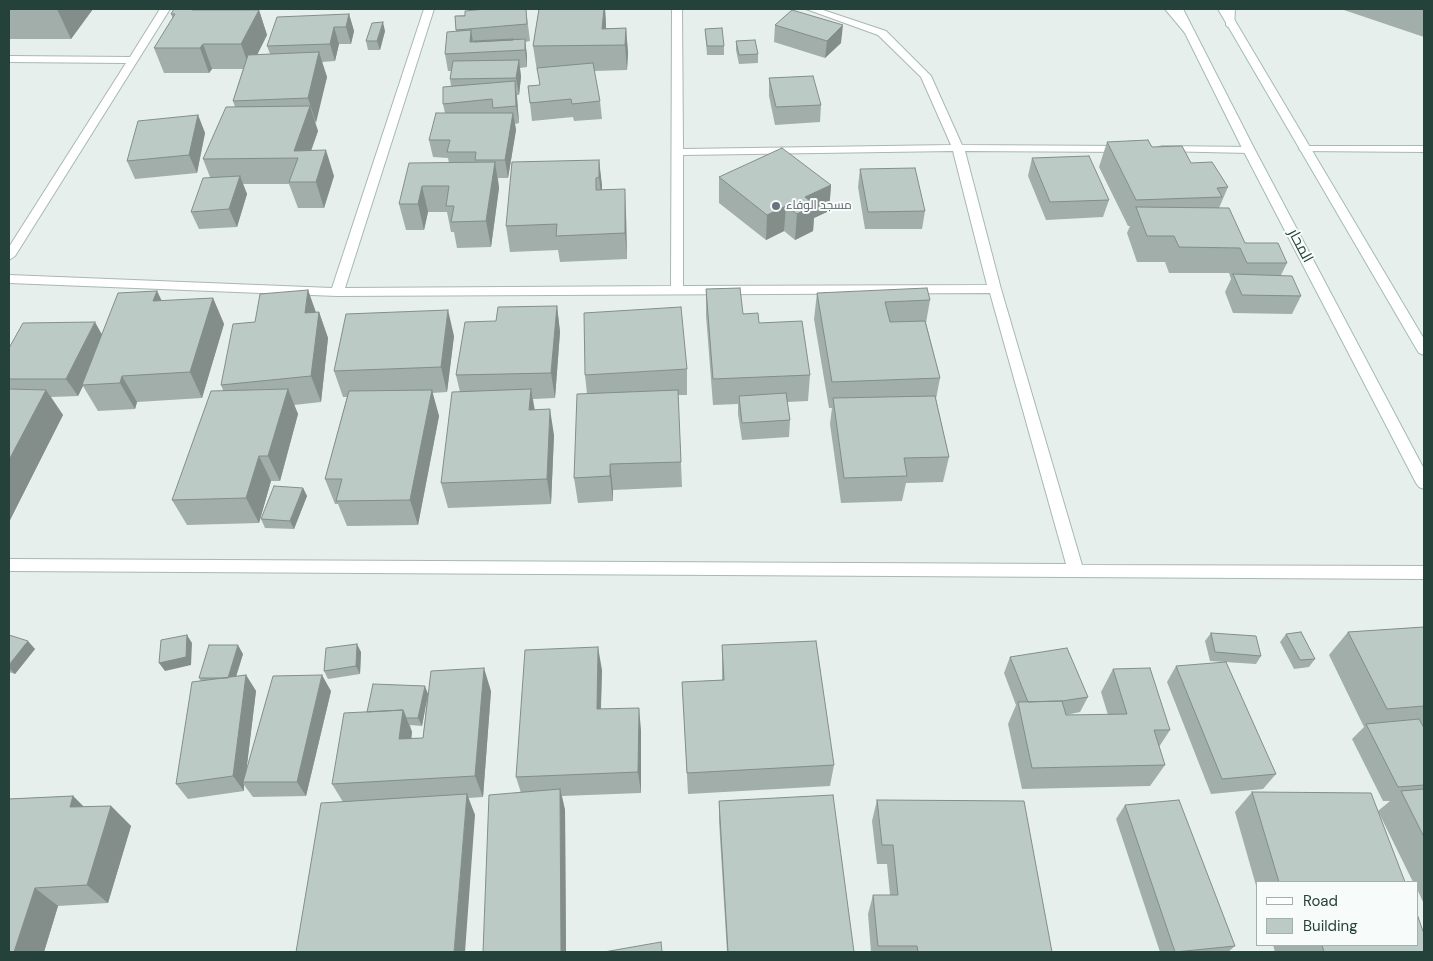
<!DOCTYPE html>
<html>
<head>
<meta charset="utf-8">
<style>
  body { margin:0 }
  #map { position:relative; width:1433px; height:961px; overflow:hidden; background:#e6efeb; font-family:"DM Sans",sans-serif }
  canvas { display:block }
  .frame { position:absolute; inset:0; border:10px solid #24423a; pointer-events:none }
  .legend { position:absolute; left:1256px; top:881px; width:162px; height:65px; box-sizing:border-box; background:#f7fbf9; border:1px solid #a3b1ad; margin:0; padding:6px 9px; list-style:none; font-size:15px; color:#24423a }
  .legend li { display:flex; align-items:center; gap:10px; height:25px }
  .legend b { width:25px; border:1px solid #a3b1ad }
</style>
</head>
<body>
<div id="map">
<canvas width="1433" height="961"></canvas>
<div class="frame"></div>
<ul class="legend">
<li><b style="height:6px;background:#fff"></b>Road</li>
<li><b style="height:14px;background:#bbcac4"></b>Building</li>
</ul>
</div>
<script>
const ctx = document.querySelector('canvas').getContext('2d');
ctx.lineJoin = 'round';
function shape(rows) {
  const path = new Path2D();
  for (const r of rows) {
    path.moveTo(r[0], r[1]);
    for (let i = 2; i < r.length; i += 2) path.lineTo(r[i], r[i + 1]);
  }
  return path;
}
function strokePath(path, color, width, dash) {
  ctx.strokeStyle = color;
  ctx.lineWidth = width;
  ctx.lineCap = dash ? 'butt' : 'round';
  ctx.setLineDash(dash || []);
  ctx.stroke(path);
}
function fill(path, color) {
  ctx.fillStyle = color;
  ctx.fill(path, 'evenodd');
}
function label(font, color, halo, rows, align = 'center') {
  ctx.font = font + ' "DM Sans",Cairo,sans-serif';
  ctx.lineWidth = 4;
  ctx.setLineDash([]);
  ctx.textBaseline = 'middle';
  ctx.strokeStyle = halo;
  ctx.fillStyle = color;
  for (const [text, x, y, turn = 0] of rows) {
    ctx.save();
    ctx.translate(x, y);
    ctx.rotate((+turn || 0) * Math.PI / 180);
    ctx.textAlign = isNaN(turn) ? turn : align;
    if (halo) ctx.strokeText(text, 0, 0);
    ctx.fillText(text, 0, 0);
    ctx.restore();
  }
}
const lane = shape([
  [1165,9,1174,9,1191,29,1191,33,1185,33,1165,9],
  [1227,9,1235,9,1234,27,1228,27,1226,25,1227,9]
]);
const street = shape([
  [160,9,170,9,15,256,9,260,9,247,126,63,9,62,9,56,130,57,160,9],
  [424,9,434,9,345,288,671,286,672,9,682,9,683,149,951,145,921,77,878,35,806,9,820,9,886,31,931,76,962,145,1125,146,1131,149,1125,152,965,151,1001,289,1082,565,1424,566,1424,579,9,571,9,559,1066,564,990,293,337,296,9,283,9,275,332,288,424,9],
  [953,151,987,285,683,286,683,155,953,151],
  [1163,146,1249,147,1255,150,1249,153,1159,151,1157,149,1159,147,1163,146],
  [1305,146,1424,146,1424,152,1301,151,1299,149,1305,146]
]);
const secondary = shape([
  [1173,9,1183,9,1255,150,1424,469,1424,489,1419,487,1416,483,1243,150,1173,9],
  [1218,9,1228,9,1424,339,1424,355,1419,353,1417,350,1218,9]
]);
const wall = shape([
  [9,9,93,9,71,39,9,39],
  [196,9,196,10,259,10,267,35,257,55,270,54,267,46,349,14,354,31,351,44,339,44,335,61,322,62,327,77,315,123,318,131,311,150,334,176,324,208,298,208,289,184,243,184,247,194,237,227,199,229,191,212,210,177,203,159,235,107,233,101,243,69,212,69,209,73,164,73,154,48,173,19,171,14],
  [526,9,530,41,525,42,527,56,527,67,520,68,521,77,519,95,517,95,519,123,515,124,516,130,508,178,498,178,499,188,491,247,457,248,454,232,451,232,447,212,428,212,424,230,406,230,399,204,449,163,448,158,433,157,429,140,445,113,443,104,451,86,450,79,451,71,448,71,445,54,456,31,455,16],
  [539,9,605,9,606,28,626,28,628,53,627,70,594,71,600,101,602,119,574,121,573,117,532,121,528,86,540,85,538,71,537,71,533,46],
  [1341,9,1424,9,1424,37],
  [775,25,841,43,825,58,774,42],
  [705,29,724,46,724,55,707,55],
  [385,31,380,50,368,50,366,41],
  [736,41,758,54,758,63,739,64,736,50],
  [769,78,821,105,820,122,775,125,769,96],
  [198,115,205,133,197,173,135,179,127,161],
  [1107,142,1152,147,1191,163,1228,187,1219,208,1245,243,1287,263,1281,275,1301,296,1292,314,1233,313,1225,292,1231,279,1229,273,1169,273,1165,262,1137,262,1127,233,1130,226,1128,226,1099,167],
  [1032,158,1109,200,1103,217,1046,220,1028,176],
  [599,160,602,190,626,214,627,259,560,262,558,250,510,252,506,226],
  [860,169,925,211,922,229,865,229,858,187],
  [719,177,831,185,829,211,814,218,813,231,795,240,784,231,766,240,719,203],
  [706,289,743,314,759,323,810,375,808,401,787,402,790,420,789,437,742,440,738,414,738,404,713,405,706,315],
  [308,290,316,312,319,312,328,338,321,402,294,405,298,414,280,481,271,481,259,523,187,525,172,500,223,390,221,385,255,322],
  [157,291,162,301,213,298,224,324,202,398,137,402,135,409,98,411,83,386,78,396,51,397,63,415,9,522,9,348,102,334],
  [817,293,930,300,926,323,940,378,936,399,949,457,943,482,906,483,902,501,841,503,830,424,832,408,829,408,814,319],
  [557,306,560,332,555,398,533,399,535,410,554,435,551,504,448,508,441,483,460,392,456,375,496,321],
  [454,336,447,392,432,393,439,416,418,525,347,526,338,504,335,504,325,479,347,397,343,397,334,371],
  [687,369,687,395,678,395,682,487,613,490,613,501,578,503,574,478,587,394,585,375],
  [303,488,307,496,294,529,265,528,261,519],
  [1424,627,1424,727,1423,727,1424,728,1424,904,1417,889,1417,882,1413,882,1378,811,1390,801,1383,801,1352,739,1364,727,1329,655,1348,632],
  [1211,633,1261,656,1256,664,1210,661,1205,641],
  [1286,634,1315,659,1309,667,1294,669,1280,642],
  [9,635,35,649,15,674,9,672],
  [722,645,834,765,830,786,688,794,682,682,722,680],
  [361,652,360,674,328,679,324,671],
  [243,654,236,677,246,675,256,691,246,771,331,691,306,796,253,797,244,785,244,791,188,799,176,784,201,681,199,678],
  [1010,657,1088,697,1080,712,1066,715,1108,715,1101,692,1113,669,1170,730,1159,747,1165,765,1150,786,1022,789,1008,724,1016,705,1004,673],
  [1176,666,1276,774,1263,789,1211,794,1167,682],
  [602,670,601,709,641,730,641,793,562,796,565,810,566,952,483,952,521,793,516,777],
  [491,691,483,797,468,798,475,815,343,802,332,784,367,712,428,693],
  [427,698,423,738,411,738,412,732,410,725,422,726],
  [1252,792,1405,882,1257,882,1257,889,1235,812],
  [73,796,84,807,111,806,131,826,108,903,58,906,44,952,9,952,9,799],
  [877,800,1052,952,871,952,868,914,873,895,890,895,887,864,877,864,872,821],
  [719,801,854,952,727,952,719,821],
  [1125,805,1235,946,1228,952,1160,952,1116,819],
  [1273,945,1417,945,1424,952,1275,952]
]);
const shadedWall = shape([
  [57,9,93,9,71,39],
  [604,9,605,9,606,24,605,46,602,29],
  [259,10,267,35,250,69,241,44],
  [349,14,354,31,351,44,346,27],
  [383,22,385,31,380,50,377,41],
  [843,25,841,43,825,58,827,41],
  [334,27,339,44,335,61,330,44],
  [626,28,628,53,627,70,625,45],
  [471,30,474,48,470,42],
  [525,39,527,56,527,67,525,50],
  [203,44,212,69,209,73,200,48],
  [319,52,327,77,316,123,308,98],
  [519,60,521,77,519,95,516,78],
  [515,81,517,99,519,123,516,106],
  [310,106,318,131,303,174,298,158,294,151],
  [513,113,516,130,508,178,505,160],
  [198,115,205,133,197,173,189,155],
  [326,150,334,176,324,208,316,182],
  [599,160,602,185,602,203,599,177],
  [495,162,499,188,491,247,486,221],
  [240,176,247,194,237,227,229,209],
  [831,185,829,211,814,218,813,231,795,240,797,214,805,197],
  [422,186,428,212,424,230,418,204],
  [625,189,626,214,627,259,625,233],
  [786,206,784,231,766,240,767,215],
  [308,290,317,316,305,313],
  [157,291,169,317,153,301],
  [213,298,224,324,202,398,190,372],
  [557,306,560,332,555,398,551,373],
  [448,310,454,336,447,392,441,367],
  [319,312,328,338,321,402,311,376],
  [95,322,105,340,78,396,66,379],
  [122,376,137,402,135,409,120,383],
  [288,389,298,414,280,481,268,456],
  [531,389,535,414,529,410],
  [46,390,63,415,9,522,9,460],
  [432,390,439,416,418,525,410,500],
  [550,409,554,435,551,504,547,479],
  [259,456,271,481,259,523,246,498],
  [610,464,613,490,613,501,610,476],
  [303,488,307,496,294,529,290,521],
  [187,635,192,643,191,665,165,671,159,663],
  [28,641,35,649,15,674,9,668,9,665],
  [357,644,361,652,360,674,356,666],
  [238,645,243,654,233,686,228,678],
  [598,647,602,670,600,731,597,709],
  [484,668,491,691,483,797,475,776],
  [246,675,256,691,245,782,243,782,244,785,244,791,233,776],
  [322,675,331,691,306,796,297,782],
  [425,686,428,694,422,726,418,718],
  [639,708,641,730,641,793,638,772],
  [403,710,412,732,409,760,399,739],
  [560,789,565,810,566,952,561,952],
  [467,794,475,815,465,952,454,952],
  [73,796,94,817,70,807],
  [111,806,131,826,108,903,87,885],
  [35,888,58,906,44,952,14,952]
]);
const building = shape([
  [174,9,192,9,192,10,259,10,241,44,203,44,200,48,154,48,175,14,171,14,174,9],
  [486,9,526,9,527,24,456,30,455,16,465,16,465,11,486,9],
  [539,9,604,9,602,29,626,28,625,45,533,46,539,9],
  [792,10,843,25,827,41,775,25,792,10],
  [349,14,346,27,334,27,330,44,267,46,277,17,349,14],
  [383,22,377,41,366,41,372,23,383,22],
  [722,28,724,46,707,46,705,29,722,28],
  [471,30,470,42,525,39,525,50,445,54,447,32,471,30],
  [513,39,513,40,474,42,474,41,513,39],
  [755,40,758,54,739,55,736,41,755,40],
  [319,52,308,98,233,101,248,55,319,52],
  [519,60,516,78,450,79,453,61,519,60],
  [593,63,600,101,572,104,571,99,530,103,528,86,540,85,537,68,593,63],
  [813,76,821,105,776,107,769,78,813,76],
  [515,81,516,106,493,108,492,99,443,104,443,87,515,81],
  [310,106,294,151,326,150,316,182,289,182,298,158,203,159,226,107,310,106],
  [436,113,513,113,505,160,475,160,476,152,447,152,450,140,429,140,436,113],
  [198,115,189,155,127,161,138,121,198,115],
  [1148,140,1152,147,1182,146,1191,163,1212,162,1228,187,1217,188,1222,197,1136,200,1107,142,1148,140],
  [782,148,831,185,805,197,815,205,797,214,786,206,767,215,719,177,782,148],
  [1089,156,1109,200,1050,202,1032,158,1089,156],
  [599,160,599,177,596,178,596,190,625,189,625,233,556,236,557,224,506,226,512,162,599,160],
  [495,162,486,221,451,222,454,206,446,206,449,186,422,186,418,204,399,204,409,163,495,162],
  [915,168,925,211,868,212,860,169,915,168],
  [240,176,229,209,191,212,203,178,240,176],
  [1136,207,1229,208,1245,243,1278,243,1287,263,1247,263,1240,248,1179,247,1174,236,1147,236,1136,207],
  [1233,274,1292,276,1301,296,1242,295,1233,274],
  [740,288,743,314,758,313,759,323,802,321,810,375,713,379,706,289,740,288],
  [927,288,930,300,885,302,890,322,925,321,940,378,832,382,817,293,927,288],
  [308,290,305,313,319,312,311,376,221,385,233,324,255,322,260,294,308,290],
  [157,291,153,301,213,298,190,372,122,376,120,383,82,385,118,293,157,291],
  [557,306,551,373,456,375,465,322,496,321,498,307,557,306],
  [681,307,687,369,585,375,584,313,681,307],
  [448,310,441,367,334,371,346,314,448,310],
  [95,322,66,379,9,379,9,348,23,323,95,322],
  [9,389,46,390,9,460,9,389],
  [288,389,268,456,259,456,246,498,172,500,211,391,288,389],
  [531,389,529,410,550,409,547,479,441,483,452,392,531,389],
  [432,390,410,500,336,501,342,479,325,479,349,391,432,390],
  [678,390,681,462,610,464,610,476,574,478,577,394,678,390],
  [786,393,790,420,742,423,739,396,786,393],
  [935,396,949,457,904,458,907,476,844,478,833,398,935,396],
  [274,486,303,488,290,521,261,519,274,486],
  [1424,627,1424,706,1387,709,1348,632,1424,627],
  [1301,632,1315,659,1300,660,1286,634,1301,632],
  [1211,633,1256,636,1261,656,1215,652,1211,633],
  [9,635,28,641,9,665,9,635],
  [187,635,186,657,159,663,161,640,187,635],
  [816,641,834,765,687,773,682,682,724,680,722,645,816,641],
  [357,644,356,666,324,671,326,648,357,644],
  [209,645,238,645,228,678,199,678,209,645],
  [598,647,597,709,639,708,638,772,516,777,525,650,598,647],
  [1067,648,1088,697,1062,701,1028,702,1010,657,1067,648],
  [1226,662,1276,774,1222,779,1176,666,1226,662],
  [484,668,475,776,332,784,344,713,403,710,399,739,423,738,431,671,484,668],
  [1150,668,1170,730,1154,730,1165,765,1032,768,1018,702,1062,701,1066,715,1127,714,1113,669,1150,668],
  [246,675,233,776,176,784,192,682,246,675],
  [322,675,297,782,243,782,273,676,322,675],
  [373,684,425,686,418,718,406,718,403,710,367,712,373,684],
  [1419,719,1424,728,1424,785,1398,787,1366,724,1419,719],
  [560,789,561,952,483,952,489,795,560,789],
  [1424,789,1424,837,1401,791,1424,789],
  [1252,792,1371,793,1405,882,1279,882,1252,792],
  [467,794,454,952,296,952,321,803,467,794],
  [833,795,854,952,728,952,719,801,833,795],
  [73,796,70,807,111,806,87,885,35,888,14,952,9,952,9,799,73,796],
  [877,800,1024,801,1052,952,918,952,917,946,878,946,873,895,898,895,893,845,882,845,877,800],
  [1179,800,1235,946,1175,952,1125,805,1179,800],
  [1417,914,1424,934,1424,952,1324,952,1322,945,1417,945,1417,914],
  [661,942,662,952,604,952,661,942]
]);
const markers = [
  [776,206,5,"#6b7280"]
];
const farWorshipnames = [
  ["مسجد الوفاء",786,206]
];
const streetNames = [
  ["المحار",1300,246,62]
];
strokePath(lane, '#a8b8b2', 2);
strokePath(street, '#a8b8b2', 2);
strokePath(secondary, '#a4bbb3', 2);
fill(lane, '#fff');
fill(street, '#fff');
fill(secondary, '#fff');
fill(wall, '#a1aea9');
fill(shadedWall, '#838d89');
fill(building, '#bbcac4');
strokePath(building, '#838d89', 1);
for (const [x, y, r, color] of markers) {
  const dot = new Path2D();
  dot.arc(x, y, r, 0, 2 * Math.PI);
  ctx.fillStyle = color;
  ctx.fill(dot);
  strokePath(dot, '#f7fbf9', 2);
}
label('12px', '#5b616d', '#f7fbf9', farWorshipnames, 'left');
label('15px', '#24423a', '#f7fbf9', streetNames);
</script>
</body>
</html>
